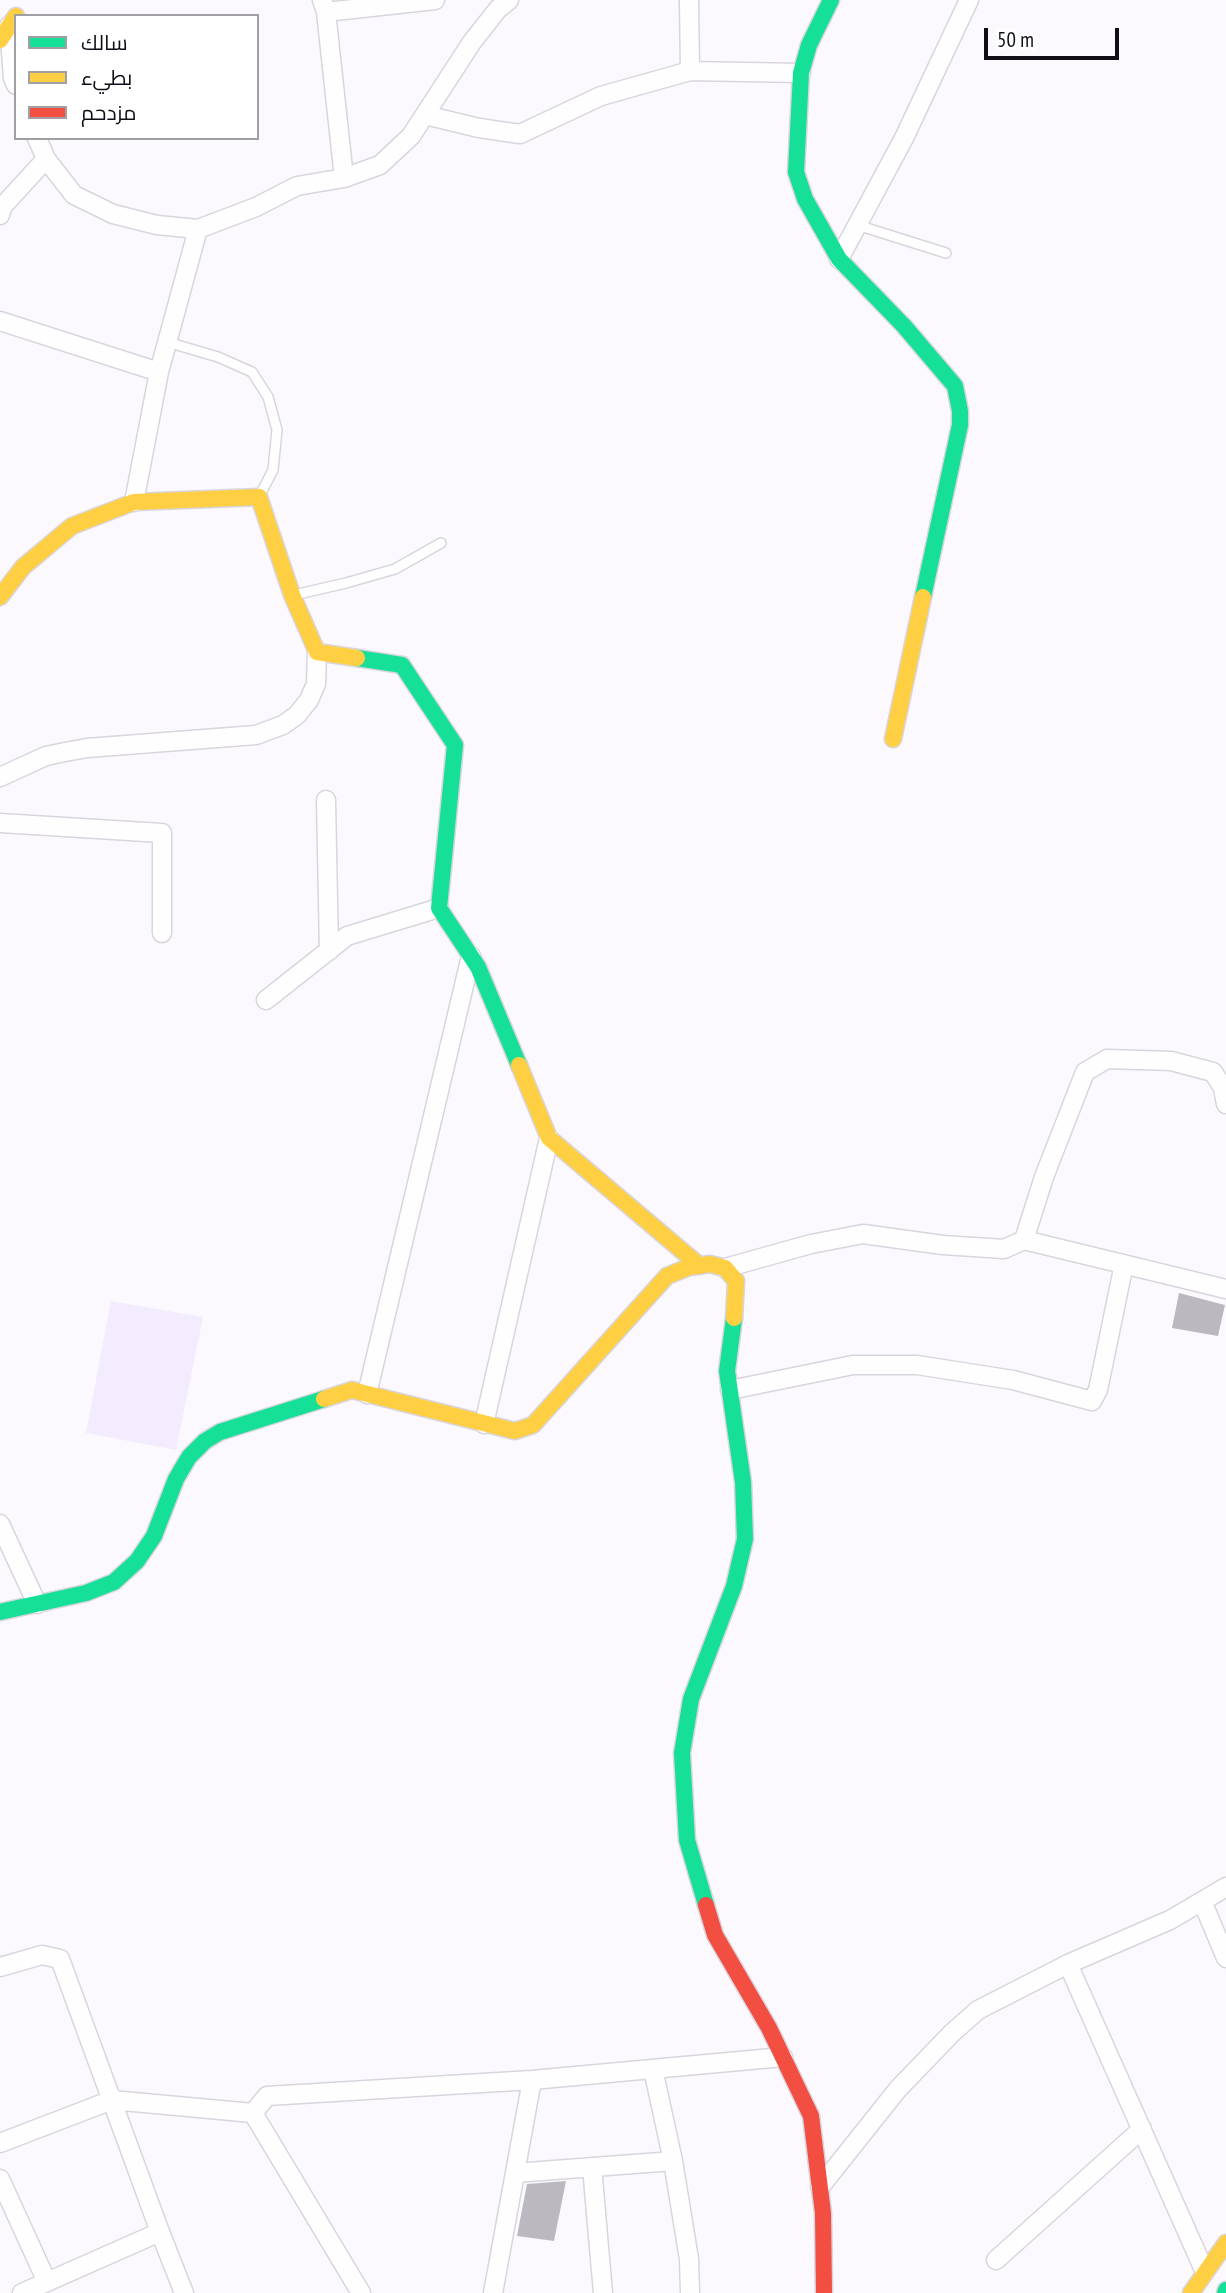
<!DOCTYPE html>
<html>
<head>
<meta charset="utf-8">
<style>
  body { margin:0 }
  #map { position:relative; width:1226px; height:2293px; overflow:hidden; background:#fbf9fe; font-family:"PT Sans Narrow",Cairo,sans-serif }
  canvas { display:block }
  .legend { position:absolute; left:14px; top:14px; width:245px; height:126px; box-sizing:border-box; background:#fff; border:2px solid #a09fa3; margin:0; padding:9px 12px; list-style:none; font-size:21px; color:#120e18 }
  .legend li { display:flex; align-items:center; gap:14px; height:35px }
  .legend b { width:35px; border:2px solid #a09fa3 }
  .scale { position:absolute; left:984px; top:28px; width:135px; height:32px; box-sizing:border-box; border:4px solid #120e18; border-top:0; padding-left:9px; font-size:21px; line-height:24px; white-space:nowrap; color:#120e18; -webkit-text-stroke:5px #fff; paint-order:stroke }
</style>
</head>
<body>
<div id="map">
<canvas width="1226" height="2293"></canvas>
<ul class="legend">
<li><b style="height:9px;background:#16e098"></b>سالك</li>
<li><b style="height:9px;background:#ffcf43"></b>بطيء</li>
<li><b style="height:9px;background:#f24e42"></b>مزدحم</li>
</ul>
<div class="scale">50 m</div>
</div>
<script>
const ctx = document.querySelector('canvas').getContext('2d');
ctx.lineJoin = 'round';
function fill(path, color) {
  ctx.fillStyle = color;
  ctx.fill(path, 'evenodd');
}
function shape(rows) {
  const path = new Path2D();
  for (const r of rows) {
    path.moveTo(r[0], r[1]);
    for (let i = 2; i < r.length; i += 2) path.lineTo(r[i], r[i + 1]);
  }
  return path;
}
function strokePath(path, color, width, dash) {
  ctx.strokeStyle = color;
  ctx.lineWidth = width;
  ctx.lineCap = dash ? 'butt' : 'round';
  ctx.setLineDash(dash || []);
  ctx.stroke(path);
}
const green = shape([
  [111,1301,203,1317,176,1450,86,1433]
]);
const building = shape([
  [1179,1293,1225,1305,1218,1336,1172,1328],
  [566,2181,554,2241,517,2236,527,2184]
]);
const lane = shape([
  [857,225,946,253],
  [167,342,218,357,252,372,268,397,277,430,273,470,260,495],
  [294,595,346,583,395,569,441,543]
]);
const street = shape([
  [322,0,326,12,344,178],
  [326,12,435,0],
  [9,26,13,78,16,85],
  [690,71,801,73],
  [425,115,479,128,520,134,601,96,690,71,689,0],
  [37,138,46,159,74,195,113,214,157,225,198,229,256,207,297,186,344,178,380,165,411,136,472,42,498,9,509,0],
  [0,215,3,206,46,159],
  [839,259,904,138,969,0],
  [0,321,159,372],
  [134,502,159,372,198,229],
  [0,777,46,756,65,752,87,748,256,735,283,725,297,715,309,700,316,684,317,652],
  [326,800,329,951],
  [0,823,162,833,162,933],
  [266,1000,347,936,439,908],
  [1024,1240,1226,1289],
  [725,1268,811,1244,863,1234,943,1245,1004,1249,1024,1240,1044,1177,1085,1072,1107,1059,1171,1061,1213,1072,1223,1088,1226,1104],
  [730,1390,853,1365,917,1365,1013,1380,1092,1401,1098,1390,1124,1264],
  [367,1394,471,956],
  [484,1424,549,1138],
  [0,1524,37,1604],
  [1202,1901,1226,1958],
  [1068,1964,1205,2272],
  [0,1967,42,1955,60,1959,160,2232],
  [653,2069,673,2161,689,2259,690,2293],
  [0,2143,112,2100,253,2113],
  [592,2167,603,2293],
  [515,2173,673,2161],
  [0,2179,47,2282],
  [820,2187,898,2089,952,2033,978,2010,1068,1964,1170,1920,1226,1887],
  [996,2260,1142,2129],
  [22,2293,160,2232,184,2293],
  [361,2293,253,2113,267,2096,532,2080,783,2057],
  [493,2293,532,2080]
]);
const fast = shape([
  [831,0,809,45,801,73,796,172,805,199,839,259,904,326,955,386,960,411,960,425,923,597],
  [357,658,402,665,455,745,439,908,478,967,519,1065],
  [0,1612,86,1593,114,1582,137,1561,154,1536,176,1479,189,1457,205,1441,220,1432,324,1399],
  [706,1905,687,1840,682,1753,691,1699,734,1586,745,1539,743,1482,727,1371,734,1318],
  [1225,2293,1226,2290]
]);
const slow = shape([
  [0,40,16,16],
  [0,597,23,567,72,526,134,502,259,497,292,595,317,652,357,658],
  [893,739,923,597],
  [519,1065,549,1138,700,1266],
  [324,1399,352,1390,515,1431,533,1425,667,1276,689,1267,710,1264,725,1268,736,1281,734,1318],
  [1191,2293,1226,2243]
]);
const jam = shape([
  [706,1905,715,1935,769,2028,811,2116,823,2213,824,2293]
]);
fill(green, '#f3ecfe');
fill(building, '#bbb8c0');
strokePath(lane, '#d8d5dd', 12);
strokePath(street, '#d8d5dd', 21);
strokePath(fast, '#d8d5dd', 19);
strokePath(slow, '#d8d5dd', 19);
strokePath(jam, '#d8d5dd', 19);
strokePath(lane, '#fefeff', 9);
strokePath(street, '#fefeff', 18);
strokePath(fast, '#16e098', 16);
strokePath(slow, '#ffcf43', 16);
strokePath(jam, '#f24e42', 16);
</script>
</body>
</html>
